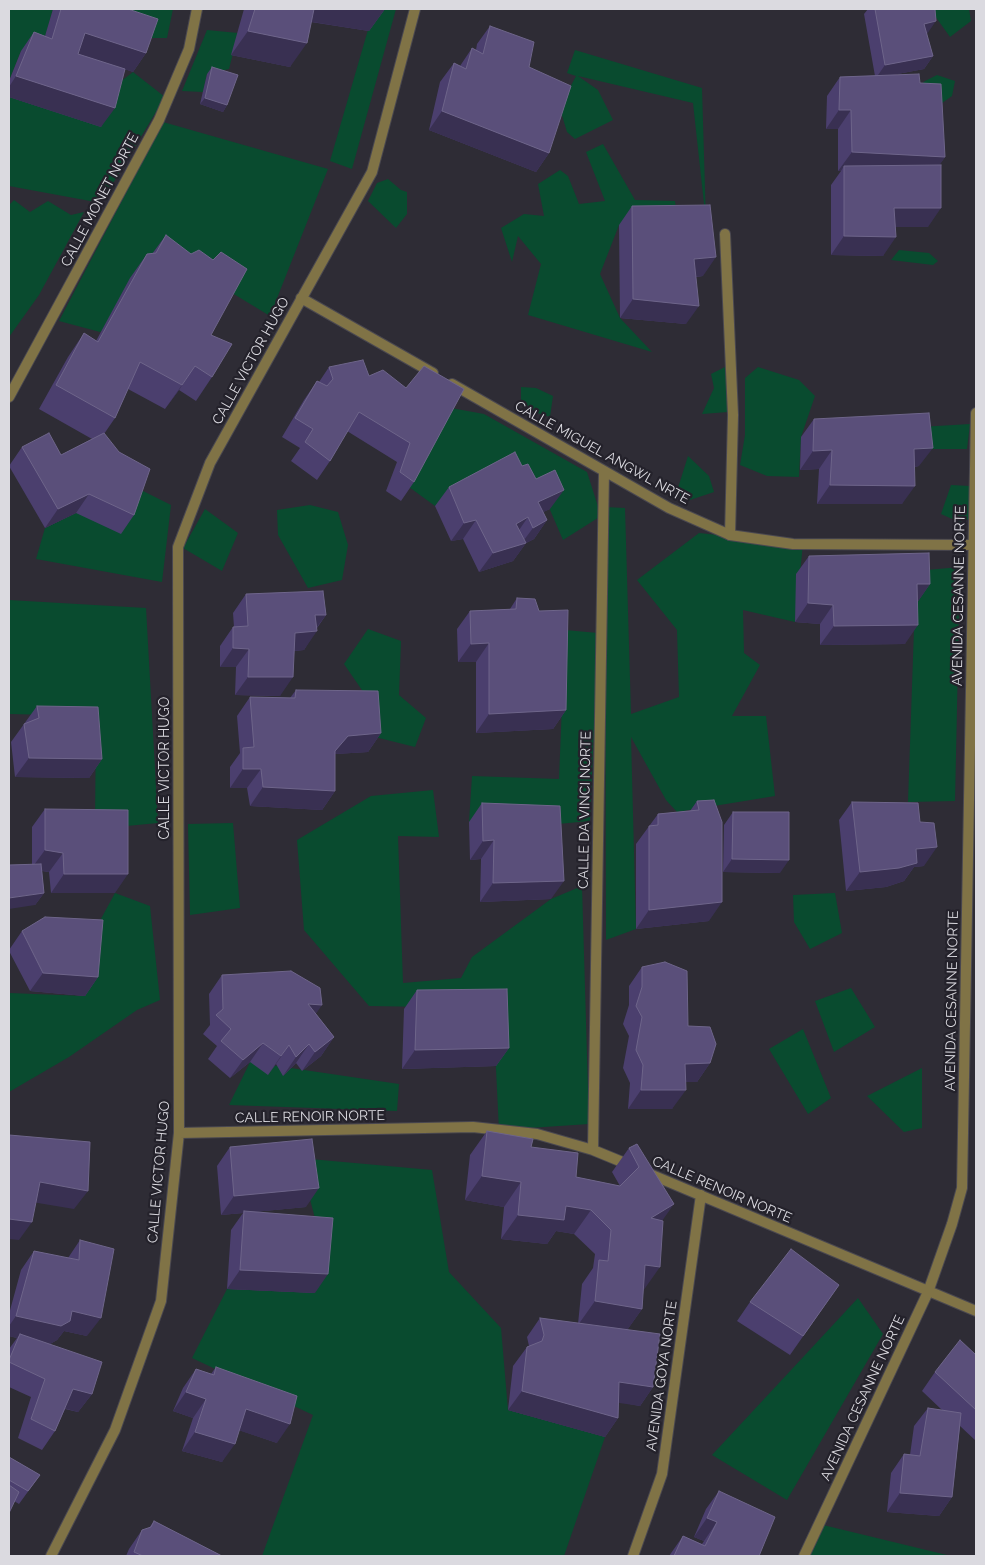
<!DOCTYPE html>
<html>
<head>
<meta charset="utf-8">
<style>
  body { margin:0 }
  #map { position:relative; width:985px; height:1565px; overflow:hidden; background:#2e2c35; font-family:Raleway,sans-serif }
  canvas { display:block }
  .frame { position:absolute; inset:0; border:10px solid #dbdae0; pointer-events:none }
</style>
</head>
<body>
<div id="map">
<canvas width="985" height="1565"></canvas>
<div class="frame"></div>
</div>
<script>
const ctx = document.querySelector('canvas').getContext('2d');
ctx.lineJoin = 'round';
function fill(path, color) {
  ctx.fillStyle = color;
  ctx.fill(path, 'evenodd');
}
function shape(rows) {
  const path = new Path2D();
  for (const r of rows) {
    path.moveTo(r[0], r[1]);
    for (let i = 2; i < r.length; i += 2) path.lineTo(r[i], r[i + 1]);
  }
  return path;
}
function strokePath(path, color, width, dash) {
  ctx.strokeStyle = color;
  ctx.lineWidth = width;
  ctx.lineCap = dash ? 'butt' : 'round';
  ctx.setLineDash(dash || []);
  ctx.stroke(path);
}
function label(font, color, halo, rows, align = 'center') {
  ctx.font = font + ' Raleway,sans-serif';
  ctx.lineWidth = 4.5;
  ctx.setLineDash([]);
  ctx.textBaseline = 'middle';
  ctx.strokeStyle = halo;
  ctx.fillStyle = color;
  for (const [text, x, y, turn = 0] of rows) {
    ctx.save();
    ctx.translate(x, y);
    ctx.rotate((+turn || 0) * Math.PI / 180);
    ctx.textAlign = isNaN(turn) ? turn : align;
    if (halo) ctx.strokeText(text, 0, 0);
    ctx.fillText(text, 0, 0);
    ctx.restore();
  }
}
const green = shape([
  [9,9,53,9,39,58,21,51,9,81],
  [61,9,173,9,167,38,145,38],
  [374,9,396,9,352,169,330,161],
  [930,9,969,9,971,21,950,37],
  [207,30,238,33,229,69,207,74,203,92,182,91],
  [575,50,702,88,706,222,693,103,578,76,598,90,613,120,575,139,567,132,561,112,566,95,576,76,567,73],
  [133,72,165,97,101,203,9,186,9,97,101,126,112,88],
  [937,75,955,81,952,96,928,113,910,94,925,81],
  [163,122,328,169,270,316,204,276,100,332,59,321],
  [603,144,635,200,675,201,678,224,619,225,600,274,620,318,652,352,528,315,541,264,518,236,512,262,501,228,524,214,544,216,538,184,560,170,568,176,579,204,605,201,586,152],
  [388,179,401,190,407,192,407,214,396,228,368,201,377,183],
  [14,200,30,212,48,201,71,215,84,212,39,295,9,337,9,205],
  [899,250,929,253,938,261,933,265,891,260],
  [729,365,728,412,702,414,714,388,711,374],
  [758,367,799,380,815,396,801,437,799,477,767,476,740,465,745,435,745,378],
  [521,387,536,388,553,396,550,417,534,412,521,400],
  [451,408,484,414,587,472,601,516,563,540,541,489,435,506,409,487],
  [970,424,967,449,918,449,920,427],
  [688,456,709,476,714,492,684,502,677,491],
  [951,485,970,486,969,519,959,522,941,514],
  [137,488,171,505,162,582,36,559,45,528,76,513],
  [310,505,338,512,348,545,342,580,308,588,278,535,277,510],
  [605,507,625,508,631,714,679,697,677,630,637,580,699,533,803,544,795,622,743,610,744,653,760,665,732,716,766,716,775,796,677,812,666,800,631,737,636,929,606,940],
  [205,509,238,533,222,571,183,548],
  [960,567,955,801,908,802,916,571],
  [9,600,146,608,158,823,95,829,96,716,9,714],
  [368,629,401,641,399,695,426,718,415,747,375,737,366,696,344,664],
  [565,630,598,633,590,821,547,825,469,822,472,776,559,779],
  [433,790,439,837,398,836,403,983,461,978,472,957,551,899,582,886,589,1124,499,1130,493,1008,369,1006,304,930,297,840,371,796],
  [233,823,240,908,190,915,188,824],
  [115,893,150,906,160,1000,137,1010,69,1057,9,1092,9,993,85,996,90,939],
  [835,893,842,933,810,949,794,922,793,895],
  [851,988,875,1027,834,1052,815,1001],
  [803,1029,831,1098,808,1114,769,1049],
  [250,1062,399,1084,397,1111,229,1105],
  [922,1068,922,1128,904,1132,867,1096],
  [299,1158,432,1170,449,1272,501,1328,508,1410,605,1437,564,1556,262,1556,313,1415,192,1358,227,1289,315,1293,320,1237],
  [858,1298,883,1334,787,1500,712,1455],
  [819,1524,951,1556,808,1556]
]);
const service = shape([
  [725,234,733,415,730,535]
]);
const minor = shape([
  [301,298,433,373],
  [452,384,669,508,730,535,793,544,976,545],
  [9,397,159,120,189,49,197,9],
  [179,1133,473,1127,537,1134,593,1150,632,1166],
  [593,1150,604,471],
  [645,1172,976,1311],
  [51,1556,115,1430,161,1301,179,1133,178,547,210,463,372,172,415,9],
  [633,1556,662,1474,701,1195],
  [804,1556,928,1292,952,1224,962,1188,976,413]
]);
const wall = shape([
  [53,9,128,9,146,53,133,72,125,69,101,127,9,97,9,81,21,51,34,32,45,36],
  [244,9,385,9,369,31,311,22,290,67,231,55],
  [868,9,935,9,926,34,933,56,924,69,892,75,920,83,945,157,939,165,928,227,895,227,883,256,831,255,831,185,841,171,838,171,838,129,826,129,827,96,840,77,875,76,864,14],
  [490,26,529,67,549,153,536,172,429,130,440,82,454,63,460,66,472,48,476,50,477,44],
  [212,67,227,105,223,112,200,104,207,74],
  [632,206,703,276,696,277,686,324,620,318,619,225],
  [166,235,211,335,212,377,196,401,179,390,165,409,128,389,115,418,104,434,134,515,121,534,76,513,45,528,9,466,22,447,61,455,92,439,39,409,68,357,84,333,96,341,130,278,147,254,152,254],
  [329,367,369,376,406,388,414,482,401,501,386,491,397,462,347,431,330,461,317,480,291,461,300,448,282,437,304,400,317,381,319,382],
  [814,419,919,466,914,467,902,504,817,504,819,469,800,470,801,437],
  [522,466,550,509,543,512,547,520,534,539,526,543,513,561,479,572,463,539,451,541,435,506,449,487],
  [809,556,930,584,918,601,905,644,820,645,820,624,795,622,796,574],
  [246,594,326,615,317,628,304,650,294,651,280,696,235,695,236,667,220,667,220,646,233,627,234,627,233,613],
  [517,598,566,710,553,729,476,733,476,662,458,662,457,629,470,611,510,609],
  [296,690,381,733,368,752,335,754,335,791,322,810,250,806,247,788,230,788,230,767,240,753,237,716,250,697,290,698],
  [37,706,102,759,89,778,15,777,11,742],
  [714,800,709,921,636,929,636,844,658,814,690,811,697,801],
  [852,802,924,866,914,867,904,881,886,887,846,891,839,820],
  [482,803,551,899,480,902,481,859,470,860,469,822],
  [45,809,115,893,51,893,49,872,42,871,44,893,35,905,32,864,32,827],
  [733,812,780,873,723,872,724,825],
  [22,931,98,977,85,996,30,991,9,951,9,950],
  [642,967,688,1026,710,1063,697,1082,685,1082,672,1109,628,1109,630,1083,623,1068,629,1036,623,1024,629,1005,629,986],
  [222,975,316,1014,334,1037,321,1056,302,1071,296,1063,283,1076,276,1064,268,1075,250,1062,230,1078,208,1059,217,1046,203,1034,210,1025,209,994],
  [417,990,509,1048,496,1066,402,1069,404,1009],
  [487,1131,531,1147,576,1177,620,1186,612,1172,629,1148,637,1144,662,1221,643,1291,642,1309,627,1330,653,1387,640,1406,619,1402,618,1418,605,1437,508,1410,513,1366,527,1347,529,1346,527,1337,540,1318,578,1324,582,1284,593,1268,595,1254,574,1234,556,1231,547,1244,501,1239,504,1207,465,1200,470,1155],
  [230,1147,306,1207,253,1212,315,1293,227,1289,231,1230,243,1213,221,1215,217,1166],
  [80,1240,87,1336,64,1331,57,1340,50,1344,92,1394,78,1412,65,1409,55,1431,42,1450,18,1438,31,1397,9,1387,9,1349,17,1338,9,1336,9,1314,21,1270,34,1251,68,1258],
  [839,1285,790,1355,737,1321,750,1302],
  [976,1355,976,1441,960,1426,952,1497,939,1516,887,1512,891,1473,904,1454,910,1455,914,1426,928,1408,942,1410,922,1391,935,1372],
  [216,1367,277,1443,239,1430,222,1462,182,1451,193,1418,173,1411,183,1388,196,1369,211,1374],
  [9,1457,40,1475,19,1504,14,1501,9,1513],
  [719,1491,759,1556,669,1556,683,1536,702,1544,704,1541,694,1537,706,1509],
  [154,1521,222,1556,126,1556,129,1549,142,1530,149,1528]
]);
const shadedWall = shape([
  [308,9,385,9,369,31,300,20],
  [936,21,927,34,915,37,924,24],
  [248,31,307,43,290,67,231,55],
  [85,33,146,53,133,72,72,52],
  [933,56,924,69,876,78,885,65],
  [16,76,115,108,101,127,9,97,9,87],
  [205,98,227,105,223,112,200,104],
  [839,110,851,110,838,129,826,129],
  [442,111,549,153,536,172,429,130],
  [852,152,945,157,932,176,844,166,841,171,838,171],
  [894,208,941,208,928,227,881,227],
  [844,236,896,237,883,256,831,255],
  [716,257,703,276,681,278,694,259],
  [633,299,699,306,686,324,620,318],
  [195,366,179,390,165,409,182,385],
  [933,448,919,466,901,468,914,449],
  [832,450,819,469,800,470,813,451],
  [830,485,915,486,902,504,817,504],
  [564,490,550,509,529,519,528,517,515,536,516,524,538,502],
  [89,494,76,513,45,528,58,509],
  [476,520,463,539,451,541,464,523],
  [547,520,534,539,526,543,513,561,479,572,493,553,521,544,533,528],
  [917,584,930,584,917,603],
  [808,603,833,605,820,624,795,622],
  [315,615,326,615,314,631,317,631,304,650,282,652,295,633],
  [918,625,905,644,820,645,834,626],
  [489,643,476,662,458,662,471,644],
  [233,648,249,649,236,667,220,667],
  [248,677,293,677,280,696,235,695],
  [566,710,553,729,476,733,489,714],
  [381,733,368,752,335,754,335,751,348,736],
  [29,758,102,759,89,778,15,777],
  [243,769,261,769,247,788,230,788],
  [263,787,335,791,322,810,250,806],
  [494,840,481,859,470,860,483,841],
  [937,847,924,866,914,867,904,881,886,887,846,891,860,872,916,849],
  [45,850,63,853,49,872,31,869],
  [732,859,789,860,780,873,723,872],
  [64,874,128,874,115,893,51,893],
  [564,881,551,899,480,902,493,883],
  [44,893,35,905,9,909,9,898],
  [722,902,709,921,636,929,649,910],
  [43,973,98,977,85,996,30,991],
  [308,1004,322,1005,309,1024],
  [334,1037,321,1056,302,1071,315,1052],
  [263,1043,250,1062,230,1078,243,1060],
  [309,1044,296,1063,283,1076,296,1057],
  [289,1045,276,1064,268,1075,281,1056],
  [509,1048,496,1066,402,1069,415,1050],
  [710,1063,697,1082,672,1082,685,1064],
  [641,1090,686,1090,672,1109,628,1109],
  [482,1176,521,1182,504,1207,465,1200],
  [40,1182,88,1191,74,1209,26,1201],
  [319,1188,306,1207,244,1213,244,1211,243,1213,221,1215,234,1196],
  [674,1204,657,1228,651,1218],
  [566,1206,591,1210,574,1234,556,1231,547,1244,501,1239,518,1215],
  [9,1219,32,1222,19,1240,9,1239],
  [645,1265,660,1267,643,1291],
  [240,1270,328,1274,315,1293,227,1289],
  [595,1301,642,1309,625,1333,578,1325],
  [72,1311,101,1318,87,1336,64,1331,57,1340,48,1345,20,1334,17,1338,9,1336,9,1326,16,1316],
  [619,1382,653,1387,640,1406,606,1401],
  [73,1389,92,1394,78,1412,60,1407],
  [522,1391,618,1418,605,1437,508,1410],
  [186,1392,206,1399,193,1418,173,1411],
  [246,1409,290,1424,277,1443,232,1428],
  [195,1432,235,1444,222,1462,182,1451],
  [900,1493,952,1497,939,1516,887,1512],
  [707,1518,717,1522,704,1541,694,1537]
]);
const building = shape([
  [61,9,128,9,158,19,146,53,85,33,78,54,125,69,115,108,16,76,34,32,52,39,61,9],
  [255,9,314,9,307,43,248,31,255,9],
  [875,9,935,9,936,21,924,24,933,56,885,65,875,9],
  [490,26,534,42,529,67,571,86,549,153,442,111,454,63,466,69,472,48,483,54,490,26],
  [212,67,238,75,227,105,205,98,212,67],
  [919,74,920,83,941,84,945,157,852,152,851,110,839,110,840,77,919,74],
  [941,165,941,208,894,208,896,237,844,236,844,166,941,165],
  [710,205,716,257,694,259,699,306,633,299,632,206,710,205],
  [166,235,191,254,199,250,213,260,221,252,247,269,211,335,232,344,212,377,195,366,182,385,140,362,115,418,56,385,84,333,98,342,147,254,156,253,166,235],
  [363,360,369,376,383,370,406,388,424,366,464,389,414,482,400,472,410,443,359,412,330,461,305,442,313,429,295,418,317,381,327,386,333,379,329,367,363,360],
  [929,413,933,448,914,449,915,486,830,485,832,450,813,451,814,419,929,413],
  [49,433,61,455,104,433,119,452,150,469,134,515,89,494,58,509,22,447,49,433],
  [515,452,522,466,528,464,536,479,555,470,564,490,538,502,547,520,533,528,528,517,516,524,526,543,493,553,476,520,464,523,449,487,515,452],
  [929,553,930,584,917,584,918,625,834,626,833,605,808,603,809,556,929,553],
  [323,591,326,615,315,615,317,631,295,633,293,677,248,677,249,649,233,648,233,627,248,626,246,594,323,591],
  [517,598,535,599,539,611,568,610,566,710,489,714,489,643,471,644,470,611,516,609,517,598],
  [296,690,378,691,381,733,348,736,335,751,335,791,263,787,261,769,243,769,243,748,254,747,250,697,295,698,296,690],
  [37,706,98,707,102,759,29,758,24,724,39,718,37,706],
  [714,800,722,822,722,902,649,910,649,826,658,825,658,814,699,810,697,801,714,800],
  [852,802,918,803,920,822,934,823,937,847,916,849,917,863,899,868,860,872,852,802],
  [482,803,560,806,564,881,493,883,494,840,483,841,482,803],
  [45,809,128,810,128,874,64,874,63,853,45,850,45,809],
  [733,812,789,812,789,860,732,859,733,812],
  [41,864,44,893,9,898,9,865,41,864],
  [45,917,103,920,98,977,43,973,22,931,45,917],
  [665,962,687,971,688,1026,710,1027,716,1044,710,1063,685,1064,686,1090,641,1090,643,1065,636,1050,642,1017,636,1006,642,987,642,967,665,962],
  [291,971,320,988,322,1005,308,1004,334,1037,315,1052,309,1044,296,1057,289,1045,281,1056,263,1043,243,1060,221,1041,231,1029,216,1015,223,1009,222,975,291,971],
  [507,989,509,1048,415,1050,417,990,507,989],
  [487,1131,533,1139,531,1147,578,1153,576,1177,620,1186,639,1167,629,1148,637,1144,674,1204,651,1218,663,1221,660,1267,645,1265,642,1309,595,1301,599,1260,608,1261,611,1230,591,1210,566,1206,564,1220,518,1215,521,1182,482,1176,487,1131],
  [9,1135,90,1142,88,1191,40,1182,32,1222,9,1219,9,1135],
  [312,1139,319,1188,234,1196,230,1147,312,1139],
  [244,1211,333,1218,328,1274,240,1270,244,1211],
  [80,1240,114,1249,101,1318,72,1311,70,1321,61,1326,16,1316,34,1251,79,1260,80,1240],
  [791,1249,839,1285,803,1336,750,1302,791,1249],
  [540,1318,660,1334,653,1387,619,1382,618,1418,522,1391,527,1347,542,1341,544,1335,540,1318],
  [20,1334,102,1362,92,1394,73,1389,55,1431,31,1419,45,1379,9,1362,9,1360,20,1334],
  [960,1340,976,1355,976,1410,935,1372,960,1340],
  [216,1367,297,1396,290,1424,246,1409,235,1444,195,1432,206,1399,186,1392,196,1369,214,1375,216,1367],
  [928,1408,961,1413,952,1497,900,1493,904,1454,920,1456,928,1408],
  [9,1457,40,1475,28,1491,9,1480,9,1457],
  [9,1485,19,1492,9,1513,9,1485],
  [719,1491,775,1517,759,1556,674,1556,683,1536,705,1546,717,1522,707,1518,719,1491],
  [154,1521,222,1556,143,1556,134,1552,142,1530,151,1527,154,1521]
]);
const streetNames = [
  ["CALLE MONET NORTE",100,200,-62],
  ["CALLE VICTOR HUGO",251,361,-61],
  ["CALLE MIGUEL ANGWL NRTE",602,453,29],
  ["AVENIDA CESANNE NORTE",959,596,-89],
  ["CALLE VICTOR HUGO",165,768,-90],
  ["CALLE DA VINCI NORTE",585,810,-89],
  ["AVENIDA CESANNE NORTE",952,1001,-89],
  ["CALLE RENOIR NORTE",310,1117,-1],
  ["CALLE VICTOR HUGO",159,1172,-85],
  ["CALLE RENOIR NORTE",722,1190,23],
  ["AVENIDA GOYA NORTE",662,1376,-82],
  ["AVENIDA CESANNE NORTE",863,1398,-65]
];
fill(green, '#094b2f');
strokePath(service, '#4a4850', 12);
strokePath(minor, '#4a4850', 12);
strokePath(service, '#807346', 10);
strokePath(minor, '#807346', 10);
fill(wall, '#4b3f6e');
fill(shadedWall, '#393052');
fill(building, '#5a4f7a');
strokePath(building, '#6e658a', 1);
label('14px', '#dbdae0', '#24222b', streetNames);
</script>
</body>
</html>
